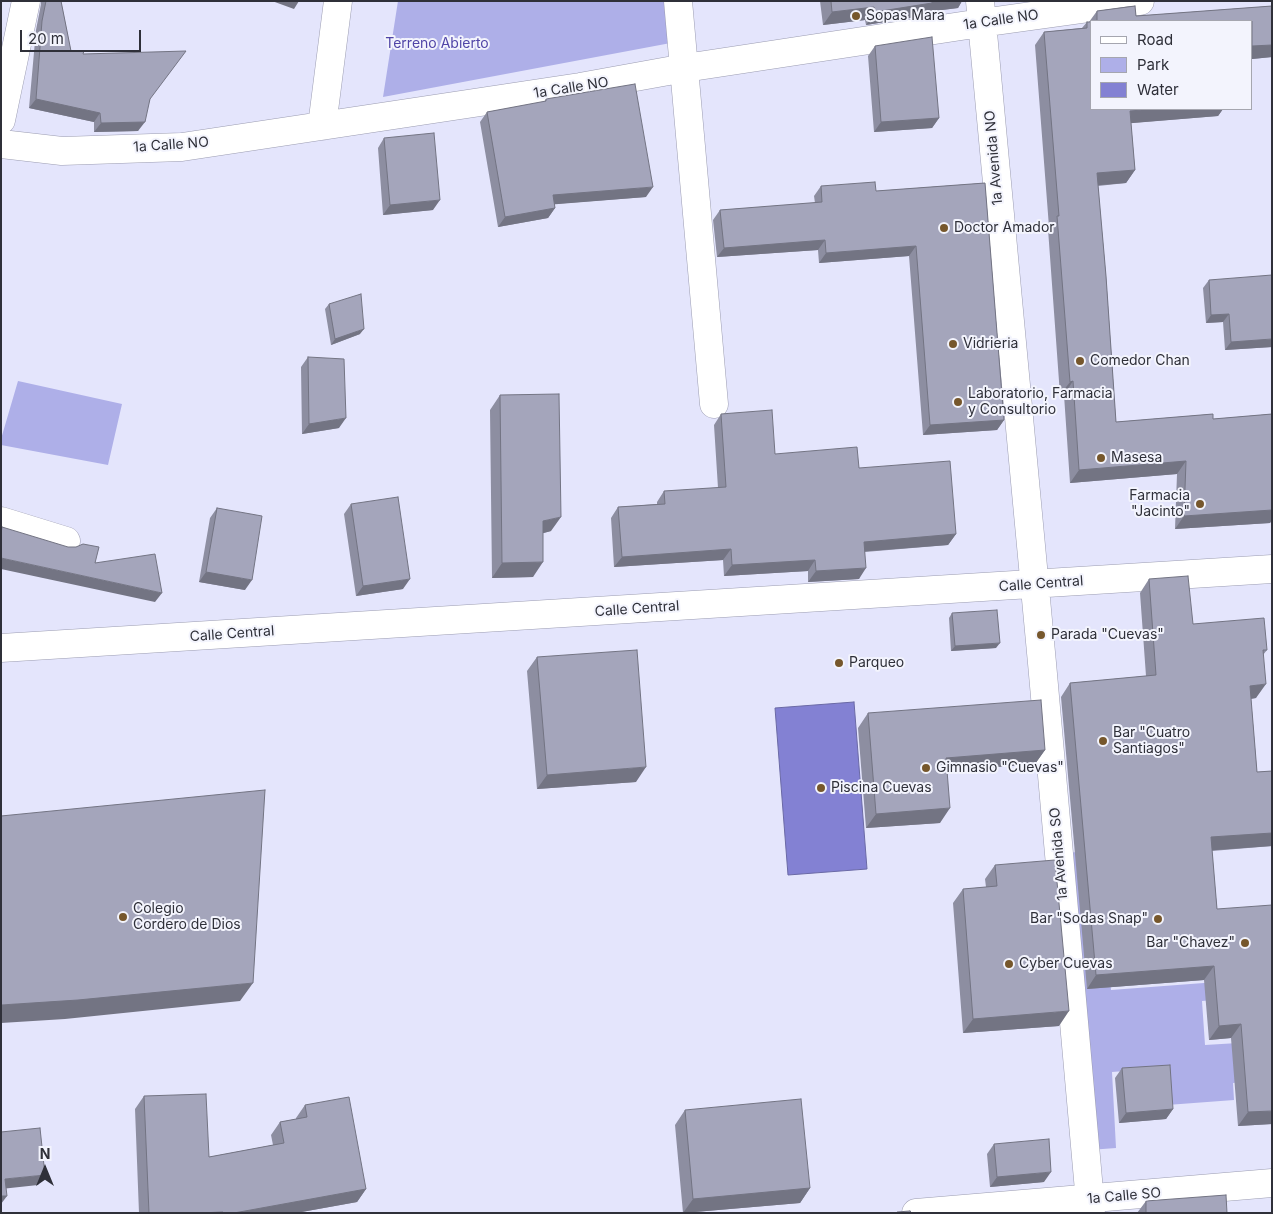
<!DOCTYPE html>
<html>
<head>
<meta charset="utf-8">
<style>
  body { margin:0 }
  #map { position:relative; width:1273px; height:1214px; overflow:hidden; background:#e4e5fc; font-family:Inter,sans-serif }
  canvas { display:block }
  .frame { position:absolute; inset:0; border:2px solid #2f3039; pointer-events:none }
  .legend { position:absolute; left:1090px; top:20px; width:162px; height:90px; box-sizing:border-box; background:#f3f4fd; border:1px solid #a5a6af; margin:0; padding:6px 9px; list-style:none; font-size:15px; color:#2f3039 }
  .legend li { display:flex; align-items:center; gap:10px; height:25px }
  .legend b { width:25px; border:1px solid #a5a6af }
  .north { position:absolute; left:20px; top:1144px; width:50px; height:50px; -webkit-text-stroke:4px #f3f4fd; paint-order:stroke; rotate:0deg; font-size:14px; font-weight:700; line-height:20px; text-align:center; color:#2f3039 }
  .north::after { content:''; display:block; margin:auto; width:18px; height:22px; background:#2f3039; clip-path:polygon(50% 0,100% 100%,50% 72%,0 100%) }
  .scale { position:absolute; left:20px; top:30px; width:121px; height:22px; box-sizing:border-box; border:2px solid #2f3039; border-top:0; padding-left:6px; font-size:15px; line-height:18px; white-space:nowrap; color:#2f3039; -webkit-text-stroke:4px #f3f4fd; paint-order:stroke }
</style>
</head>
<body>
<div id="map">
<canvas width="1273" height="1214"></canvas>
<div class="frame"></div>
<ul class="legend">
<li><b style="height:6px;background:#fff"></b>Road</li>
<li><b style="height:14px;background:#aeafe8"></b>Park</li>
<li><b style="height:14px;background:#8381d3"></b>Water</li>
</ul>
<div class="north">N</div>
<div class="scale">20 m</div>
</div>
<script>
const ctx = document.querySelector('canvas').getContext('2d');
ctx.lineJoin = 'round';
function fill(path, color) {
  ctx.fillStyle = color;
  ctx.fill(path, 'evenodd');
}
function shape(rows) {
  const path = new Path2D();
  for (const r of rows) {
    path.moveTo(r[0], r[1]);
    for (let i = 2; i < r.length; i += 2) path.lineTo(r[i], r[i + 1]);
  }
  return path;
}
function strokePath(path, color, width, dash) {
  ctx.strokeStyle = color;
  ctx.lineWidth = width;
  ctx.lineCap = dash ? 'butt' : 'round';
  ctx.setLineDash(dash || []);
  ctx.stroke(path);
}
function label(font, color, halo, rows, align = 'center') {
  ctx.font = font + ' Inter,sans-serif';
  ctx.lineWidth = 4;
  ctx.setLineDash([]);
  ctx.textBaseline = 'middle';
  ctx.strokeStyle = halo;
  ctx.fillStyle = color;
  for (const [text, x, y, turn = 0] of rows) {
    ctx.save();
    ctx.translate(x, y);
    ctx.rotate((+turn || 0) * Math.PI / 180);
    ctx.textAlign = isNaN(turn) ? turn : align;
    if (halo) ctx.strokeText(text, 0, 0);
    ctx.fillText(text, 0, 0);
    ctx.restore();
  }
}
const green = shape([
  [398,1,690,1,692,39,383,97],
  [18,381,122,404,108,465,1,445,1,439],
  [1099,850,1111,990,1217,982,1272,995,1202,1001,1205,1045,1238,1043,1263,1080,1233,1083,1234,1100,1167,1105,1163,1068,1112,1072,1116,1148,1089,1150,1066,853]
]);
const water = shape([
  [854,702,867,869,788,875,775,708,854,702]
]);
const minor = shape([
  [678,1,714,404],
  [980,1,1042,663,1091,1213],
  [1,120,26,1],
  [322,126,338,1],
  [1,144,62,151,182,147,580,87,685,68,981,23,1140,1],
  [1,521,66,541],
  [1,648,1272,569],
  [916,1213,1272,1183]
]);
const wall = shape([
  [41,1,61,1,71,51,83,54,150,100,138,131,94,132,94,122,29,108,36,30,41,4],
  [820,1,962,1,958,8,926,12,923,16,866,25,865,20,823,25],
  [1131,6,1135,6,1136,16,1272,6,1272,57,1252,59,1252,21,1092,21,1092,109,1223,109,1218,116,1131,123,1135,170,1126,183,1098,186,1106,276,1116,422,1213,414,1213,419,1272,414,1272,520,1270,523,1175,529,1177,474,1070,483,1064,395,1060,395,1048,229,1049,227,1035,45,1044,32,1082,28,1087,22,1089,22,1097,11],
  [875,46,939,118,932,128,874,132,868,56],
  [546,99,646,197,554,204,555,208,548,218,498,227,480,122,487,112,544,102],
  [384,138,433,210,383,215,378,148],
  [985,183,1004,420,997,430,923,435,909,256,819,263,818,250,717,257,713,220,720,210,815,203,814,196,821,186,876,191],
  [1209,280,1272,347,1225,350,1223,322,1206,323,1203,288],
  [329,304,360,334,331,345,325,309],
  [308,357,339,428,302,434,301,367],
  [500,395,551,531,543,533,533,577,492,578,490,410],
  [721,414,775,454,859,468,956,534,948,545,865,552,859,579,808,582,808,571,724,576,723,560,614,567,611,518,618,507,657,504,657,502,664,491,718,488,714,425],
  [351,504,403,589,356,596,344,514],
  [217,508,245,590,199,582,210,518],
  [1149,579,1193,624,1267,650,1263,655,1256,698,1251,699,1257,772,1272,771,1272,846,1212,851,1217,909,1272,1124,1238,1126,1231,1038,1209,1040,1204,980,1087,989,1061,697,1070,683,1146,676,1140,593],
  [952,613,996,648,951,651,949,618],
  [537,657,636,782,537,789,527,671],
  [868,713,1045,750,1035,764,947,771,940,823,866,828,858,728],
  [995,865,1059,1026,963,1033,953,903,963,889,986,887,985,879],
  [1122,1068,1173,1109,1166,1119,1119,1123,1115,1078],
  [144,1096,209,1157,273,1145,271,1135,280,1122,296,1119,296,1118,305,1105,366,1189,357,1202,296,1213,139,1213,135,1109],
  [685,1110,810,1188,800,1203,683,1213,675,1125],
  [994,1144,1044,1182,990,1187,987,1154],
  [1146,1201,1227,1213,1137,1213]
]);
const shadedWall = shape([
  [272,1,299,1,294,9],
  [930,1,962,1,958,8,926,12,923,16,866,25,875,12],
  [874,7,865,20,823,25,832,12],
  [1272,45,1272,57,1252,59,1252,46],
  [36,99,100,113,94,122,29,108],
  [1154,109,1223,109,1218,116,1121,124,1130,111],
  [939,118,932,128,874,132,881,122],
  [145,122,138,131,94,132,101,123],
  [1135,170,1126,183,1088,186,1097,173],
  [653,187,646,197,546,205,553,195],
  [440,200,433,210,383,215,390,205],
  [555,208,548,218,498,227,505,217],
  [825,240,818,250,717,257,724,248],
  [916,246,909,256,819,263,826,253],
  [1229,314,1223,322,1206,323,1211,315],
  [364,329,360,334,331,345,335,339],
  [1272,339,1272,347,1225,350,1231,342],
  [1073,381,1064,395,1060,395,1070,382],
  [346,418,339,428,302,434,309,424],
  [1004,420,997,430,923,435,930,425],
  [1186,461,1177,474,1070,483,1079,470],
  [1272,510,1272,520,1270,523,1175,529,1184,516],
  [561,517,551,531,533,536,543,521],
  [956,534,948,545,857,552,864,542],
  [731,549,723,560,614,567,622,557],
  [1,558,162,593,155,602,1,569],
  [815,560,808,571,724,576,732,565],
  [543,562,533,577,492,578,502,563],
  [866,568,859,579,808,582,816,571],
  [206,572,252,580,245,590,199,582],
  [410,579,403,589,356,596,363,586],
  [1000,643,996,648,951,651,955,646],
  [1266,684,1256,698,1240,700,1250,686],
  [1045,750,1035,764,936,772,946,758],
  [646,767,636,782,537,789,547,775],
  [950,808,940,823,866,828,876,814],
  [1272,833,1272,846,1202,851,1211,837],
  [1214,966,1204,980,1087,989,1096,975],
  [253,983,240,1001,65,1019,1,1023,1,1005],
  [1069,1011,1059,1026,963,1033,973,1019],
  [1241,1024,1231,1038,1209,1040,1219,1026],
  [1173,1109,1166,1119,1119,1123,1126,1113],
  [1272,1111,1272,1124,1238,1126,1248,1112],
  [1051,1172,1044,1182,990,1187,997,1177],
  [45,1175,38,1185,1,1189,5,1179],
  [810,1188,800,1203,683,1213,693,1199],
  [366,1189,357,1202,296,1213,234,1213],
  [1,1196,7,1196,1,1204]
]);
const building = shape([
  [46,1,61,1,71,51,84,51,83,54,186,51,150,99,145,122,101,123,100,113,36,99,42,21,46,1],
  [831,1,932,1,932,3,875,12,874,7,832,12,831,1],
  [1135,6,1136,16,1272,6,1272,45,1252,46,1252,21,1097,21,1097,11,1135,6],
  [1087,22,1092,22,1092,109,1154,109,1130,111,1135,170,1097,173,1106,276,1116,422,1213,414,1213,419,1272,414,1272,510,1184,516,1186,461,1079,470,1073,381,1070,382,1057,216,1059,216,1044,32,1087,28,1087,22],
  [932,37,939,118,881,122,875,46,932,37],
  [635,84,653,187,553,195,555,208,505,217,487,112,546,101,546,99,635,84],
  [434,133,440,200,390,205,384,138,434,133],
  [875,182,876,191,985,183,1004,420,930,425,916,246,826,253,825,240,724,248,720,210,822,202,821,186,875,182],
  [1272,275,1272,339,1231,342,1229,314,1211,315,1209,280,1272,275],
  [361,294,364,329,335,339,329,304,361,294],
  [308,357,344,359,346,418,309,424,308,357],
  [559,394,561,517,543,521,543,562,502,563,500,395,559,394],
  [772,410,775,454,857,447,859,468,950,461,956,534,864,542,866,568,816,571,815,560,732,565,731,549,622,557,618,507,665,504,664,491,726,487,721,414,772,410],
  [398,497,410,579,363,586,351,504,398,497],
  [217,508,262,516,252,580,206,572,217,508],
  [2,527,68,547,76,547,83,544,99,547,95,563,155,554,162,593,1,558,1,533,2,527],
  [1188,576,1193,624,1264,618,1267,650,1263,650,1266,684,1250,686,1257,772,1272,771,1272,833,1211,837,1217,909,1272,905,1272,1111,1248,1112,1241,1024,1219,1026,1214,966,1096,975,1070,683,1156,675,1149,579,1188,576],
  [997,610,1000,643,955,646,952,613,997,610],
  [637,650,646,767,547,775,537,657,637,650],
  [1041,700,1045,750,946,758,950,808,876,814,868,713,1041,700],
  [265,790,253,983,78,1000,1,1005,1,816,265,790],
  [1055,860,1069,1011,973,1019,963,889,997,886,995,865,1055,860],
  [1170,1065,1173,1109,1126,1113,1122,1068,1170,1065],
  [206,1094,209,1157,284,1143,280,1122,307,1117,305,1105,349,1097,366,1189,234,1213,224,1213,223,1212,199,1213,149,1213,144,1096,206,1094],
  [801,1099,810,1188,693,1199,685,1110,801,1099],
  [40,1128,45,1175,5,1179,7,1196,1,1196,1,1132,40,1128],
  [1049,1139,1051,1172,997,1177,994,1144,1049,1139],
  [1226,1195,1227,1213,1146,1213,1146,1201,1226,1195],
  [910,1211,912,1213,897,1213,897,1212,910,1211]
]);
const markers = [
  [856,16,5,"#76572c"],
  [944,228,5,"#76572c"],
  [953,344,5,"#76572c"],
  [1080,361,5,"#76572c"],
  [958,402,5,"#76572c"],
  [1101,458,5,"#76572c"],
  [1200,504,5,"#76572c"],
  [1041,635,5,"#76572c"],
  [839,663,5,"#76572c"],
  [1103,741,5,"#76572c"],
  [926,768,5,"#76572c"],
  [821,788,5,"#76572c"],
  [123,917,5,"#76572c"],
  [1158,919,5,"#76572c"],
  [1245,943,5,"#76572c"],
  [1009,964,5,"#76572c"]
];
const poiNames = [
  ["Sopas Mara",866,16],
  ["Doctor Amador",954,228],
  ["Vidrieria",963,344],
  ["Comedor Chan",1090,361],
  ["Laboratorio, Farmacia",968,394],
  ["y Consultorio",968,410],
  ["Masesa",1111,458],
  ["Farmacia",1190,496,"right"],
  ["\"Jacinto\"",1190,512,"right"],
  ["Parada \"Cuevas\"",1051,635],
  ["Parqueo",849,663],
  ["Bar \"Cuatro",1113,733],
  ["Santiagos\"",1113,749],
  ["Gimnasio \"Cuevas\"",936,768],
  ["Piscina Cuevas",831,788],
  ["Colegio",133,909],
  ["Cordero de Dios",133,925],
  ["Bar \"Sodas Snap\"",1148,919,"right"],
  ["Bar \"Chavez\"",1235,943,"right"],
  ["Cyber Cuevas",1019,964]
];
const streetNames = [
  ["1a Calle NO",1001,20,-8],
  ["1a Calle NO",571,88,-9],
  ["1a Calle NO",171,145,-4],
  ["1a Avenida NO",994,158,-95],
  ["Calle Central",1041,584,-4],
  ["Calle Central",637,609,-4],
  ["Calle Central",232,634,-4],
  ["1a Avenida SO",1059,854,-95],
  ["1a Calle SO",1124,1196,-5]
];
const parkNames = [
  ["Terreno Abierto",437,44]
];
fill(green, '#aeafe8');
fill(water, '#8381d3');
strokePath(water, '#6a69a5', 1);
strokePath(minor, '#9b9cb1', 29);
strokePath(minor, '#fff', 28);
fill(wall, '#8d8ea1');
fill(shadedWall, '#737483');
fill(building, '#a4a5bb');
strokePath(building, '#737483', 1);
for (const [x, y, r, color] of markers) {
  const dot = new Path2D();
  dot.arc(x, y, r, 0, 2 * Math.PI);
  ctx.fillStyle = color;
  ctx.fill(dot);
  strokePath(dot, '#f3f4fd', 2);
}
label('14px', '#2f3039', '#f3f4fd', poiNames, 'left');
label('14px', '#2f3039', '#f3f4fd', streetNames);
label('14px', '#5045a7', '#f3f4fd', parkNames);
</script>
</body>
</html>
